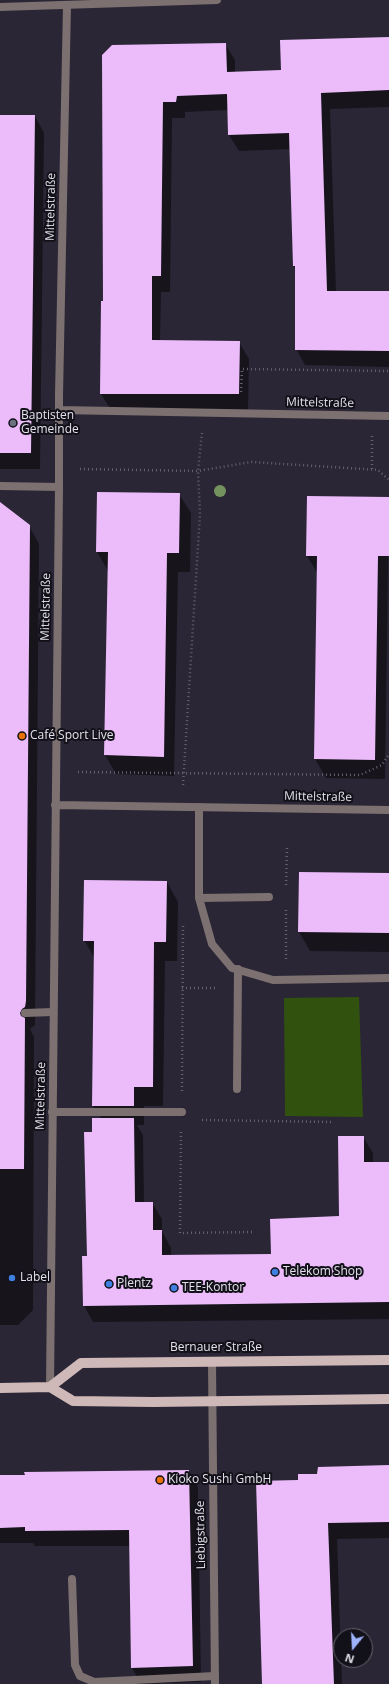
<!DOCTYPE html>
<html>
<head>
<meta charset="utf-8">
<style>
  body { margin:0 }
  #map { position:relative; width:389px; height:1684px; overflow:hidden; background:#2b2636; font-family:"Open Sans",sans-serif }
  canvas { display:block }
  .north { position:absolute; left:333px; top:1628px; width:40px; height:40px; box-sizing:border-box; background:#121018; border:1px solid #66646d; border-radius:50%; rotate:198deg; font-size:11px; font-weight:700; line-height:16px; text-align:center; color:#e4e1ec }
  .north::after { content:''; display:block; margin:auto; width:14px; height:18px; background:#9eb3fd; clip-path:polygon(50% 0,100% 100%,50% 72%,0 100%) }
</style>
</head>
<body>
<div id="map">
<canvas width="389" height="1684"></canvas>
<div class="north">N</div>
</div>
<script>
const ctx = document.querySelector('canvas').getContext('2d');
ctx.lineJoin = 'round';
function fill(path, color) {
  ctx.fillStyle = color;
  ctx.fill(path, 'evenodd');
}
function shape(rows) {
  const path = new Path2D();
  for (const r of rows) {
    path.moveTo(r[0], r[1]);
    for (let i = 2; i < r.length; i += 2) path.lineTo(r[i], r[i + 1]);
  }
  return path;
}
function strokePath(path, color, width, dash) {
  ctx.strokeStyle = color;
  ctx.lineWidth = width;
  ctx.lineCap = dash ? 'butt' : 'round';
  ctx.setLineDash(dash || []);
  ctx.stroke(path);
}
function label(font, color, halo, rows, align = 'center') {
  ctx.font = font + ' "Open Sans",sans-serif';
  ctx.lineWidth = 4;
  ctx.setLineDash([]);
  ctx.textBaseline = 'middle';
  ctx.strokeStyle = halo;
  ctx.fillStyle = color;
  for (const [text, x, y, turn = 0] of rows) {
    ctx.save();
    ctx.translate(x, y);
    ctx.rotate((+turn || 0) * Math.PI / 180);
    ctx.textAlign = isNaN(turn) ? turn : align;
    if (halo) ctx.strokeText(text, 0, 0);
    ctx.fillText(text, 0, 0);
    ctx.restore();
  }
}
const green = shape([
  [359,997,363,1117,285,1116,284,998]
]);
const shadow = shape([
  [389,38,389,107,330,109,336,292,389,292,389,367,305,365,296,349,296,270,294,266,290,149,239,151,229,135,228,110,185,112,185,118,172,118,170,292,161,292,160,341,239,342,249,359,248,410,111,410,101,394,104,302,103,55,225,44,235,60,235,73,282,71],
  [0,116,35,116,44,133,40,469,0,469],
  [179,494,191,513,190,572,178,572,174,776,116,774,105,755,108,571,97,552],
  [389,498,385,779,326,778,315,759,318,574,307,556],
  [0,509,29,526,39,544,35,1025,30,1029,34,1037,33,1310,18,1325,0,1325],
  [389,874,389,952,310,951,299,932],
  [167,882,178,902,177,961,165,961,163,1106,144,1106,144,1125,137,1125,143,1135,144,1203,152,1203,162,1219,162,1231,171,1248,171,1256,272,1255,340,1217,363,1137,373,1153,373,1163,389,1163,389,1319,93,1322,84,1306,83,1257,88,1257,93,1133,101,1118,93,1106,95,959,84,940],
  [389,1466,389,1538,337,1539,342,1684,263,1684,300,1481,318,1475],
  [189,1471,198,1487,201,1682,141,1684,132,1668,131,1546,35,1546,33,1543,0,1543,0,1476]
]);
const building = shape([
  [389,37,389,90,321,93,327,291,389,291,389,351,295,350,295,266,293,266,289,133,228,135,227,94,177,96,176,102,163,102,161,276,152,276,152,340,240,341,239,394,100,394,101,301,103,301,102,55,112,45,226,43,227,72,281,70,280,40],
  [0,115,35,115,31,453,0,453],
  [97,492,180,493,179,553,167,553,164,757,104,755,108,552,96,552],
  [307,496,389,497,389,556,378,556,375,760,314,759,317,556,306,556],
  [0,502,30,525,26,1001,25,1007,22,1009,20,1013,21,1016,25,1018,24,1169,0,1169],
  [299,872,389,873,389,933,298,932],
  [84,880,167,881,166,942,154,942,153,1087,134,1087,134,1106,92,1106,94,941,83,941],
  [92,1118,134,1118,135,1202,153,1202,153,1230,162,1230,162,1255,271,1254,270,1219,339,1216,338,1136,364,1136,364,1162,389,1162,389,1302,83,1306,82,1256,87,1256,84,1132,92,1132],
  [389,1465,389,1522,328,1523,334,1684,262,1684,256,1481,298,1480,298,1474,317,1474,318,1467],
  [189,1470,193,1666,131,1668,129,1530,25,1531,25,1527,0,1528,0,1475,25,1475,24,1472]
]);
const path = shape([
  [241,392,242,369,389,371],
  [372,436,372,469],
  [80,469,198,471,251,462,378,470,389,480],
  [78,772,360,775,382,765,389,754],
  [183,785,200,514,198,471,202,433],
  [286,885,287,848],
  [286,959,286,910],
  [182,988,218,988],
  [182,1091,183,924],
  [202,1120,331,1122],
  [181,1132,180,1233,253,1232]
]);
const lane = shape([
  [199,807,199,898,212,944,232,968,273,980,389,978],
  [199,898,269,897],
  [25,1013,53,1012],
  [237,1089,238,969],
  [52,1112,182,1112],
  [72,1579,75,1665,80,1676,94,1682,215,1676]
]);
const street = shape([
  [0,7,217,0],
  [59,410,389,416],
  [0,486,59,487],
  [55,805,389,810],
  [212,1362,215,1684],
  [50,1387,59,487,59,395,67,5]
]);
const primary = shape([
  [50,1387,81,1363,389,1360],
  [0,1388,50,1387,73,1401,153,1402,389,1399]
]);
const trees = [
  [220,491]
];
const markers = [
  [13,423,4,"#6b7280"],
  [22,736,4,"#e8710a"],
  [275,1272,4,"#3f7fe0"],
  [12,1278,4,"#3f7fe0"],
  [109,1284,4,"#3f7fe0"],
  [174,1288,4,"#3f7fe0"],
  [160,1480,4,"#e8710a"]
];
const streetNames = [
  ["Mittelstraße",51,207,-89],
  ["Mittelstraße",320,403,1],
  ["Mittelstraße",46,607,-89],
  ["Mittelstraße",318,797,1],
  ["Mittelstraße",41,1096,-89],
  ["Bernauer Straße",216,1348],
  ["Liebigstraße",201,1535,-91]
];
const poiNames = [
  ["Baptisten",21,416],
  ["Gemeinde",21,430],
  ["Café Sport Live",30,736],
  ["Telekom Shop",283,1272],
  ["Label",20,1278],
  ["Plentz",117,1284],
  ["TEE-Kontor",182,1288],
  ["Kioko Sushi GmbH",168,1480]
];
fill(green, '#31510f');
fill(shadow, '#0007');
fill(building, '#ebbcf9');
strokePath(path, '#64606e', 2.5, [1, 3]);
strokePath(lane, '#7c7170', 8);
strokePath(street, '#7c7170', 8);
strokePath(primary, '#cfb9b8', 10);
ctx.fillStyle = '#74925e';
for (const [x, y] of trees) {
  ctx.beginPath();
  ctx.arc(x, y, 6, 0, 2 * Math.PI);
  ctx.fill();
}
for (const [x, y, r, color] of markers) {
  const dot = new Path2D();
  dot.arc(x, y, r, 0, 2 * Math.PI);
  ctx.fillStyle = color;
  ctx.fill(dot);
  strokePath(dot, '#121018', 1.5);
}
label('12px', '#e4e1ec', '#121018', streetNames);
label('12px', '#e4e1ec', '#121018', poiNames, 'left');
</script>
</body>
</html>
